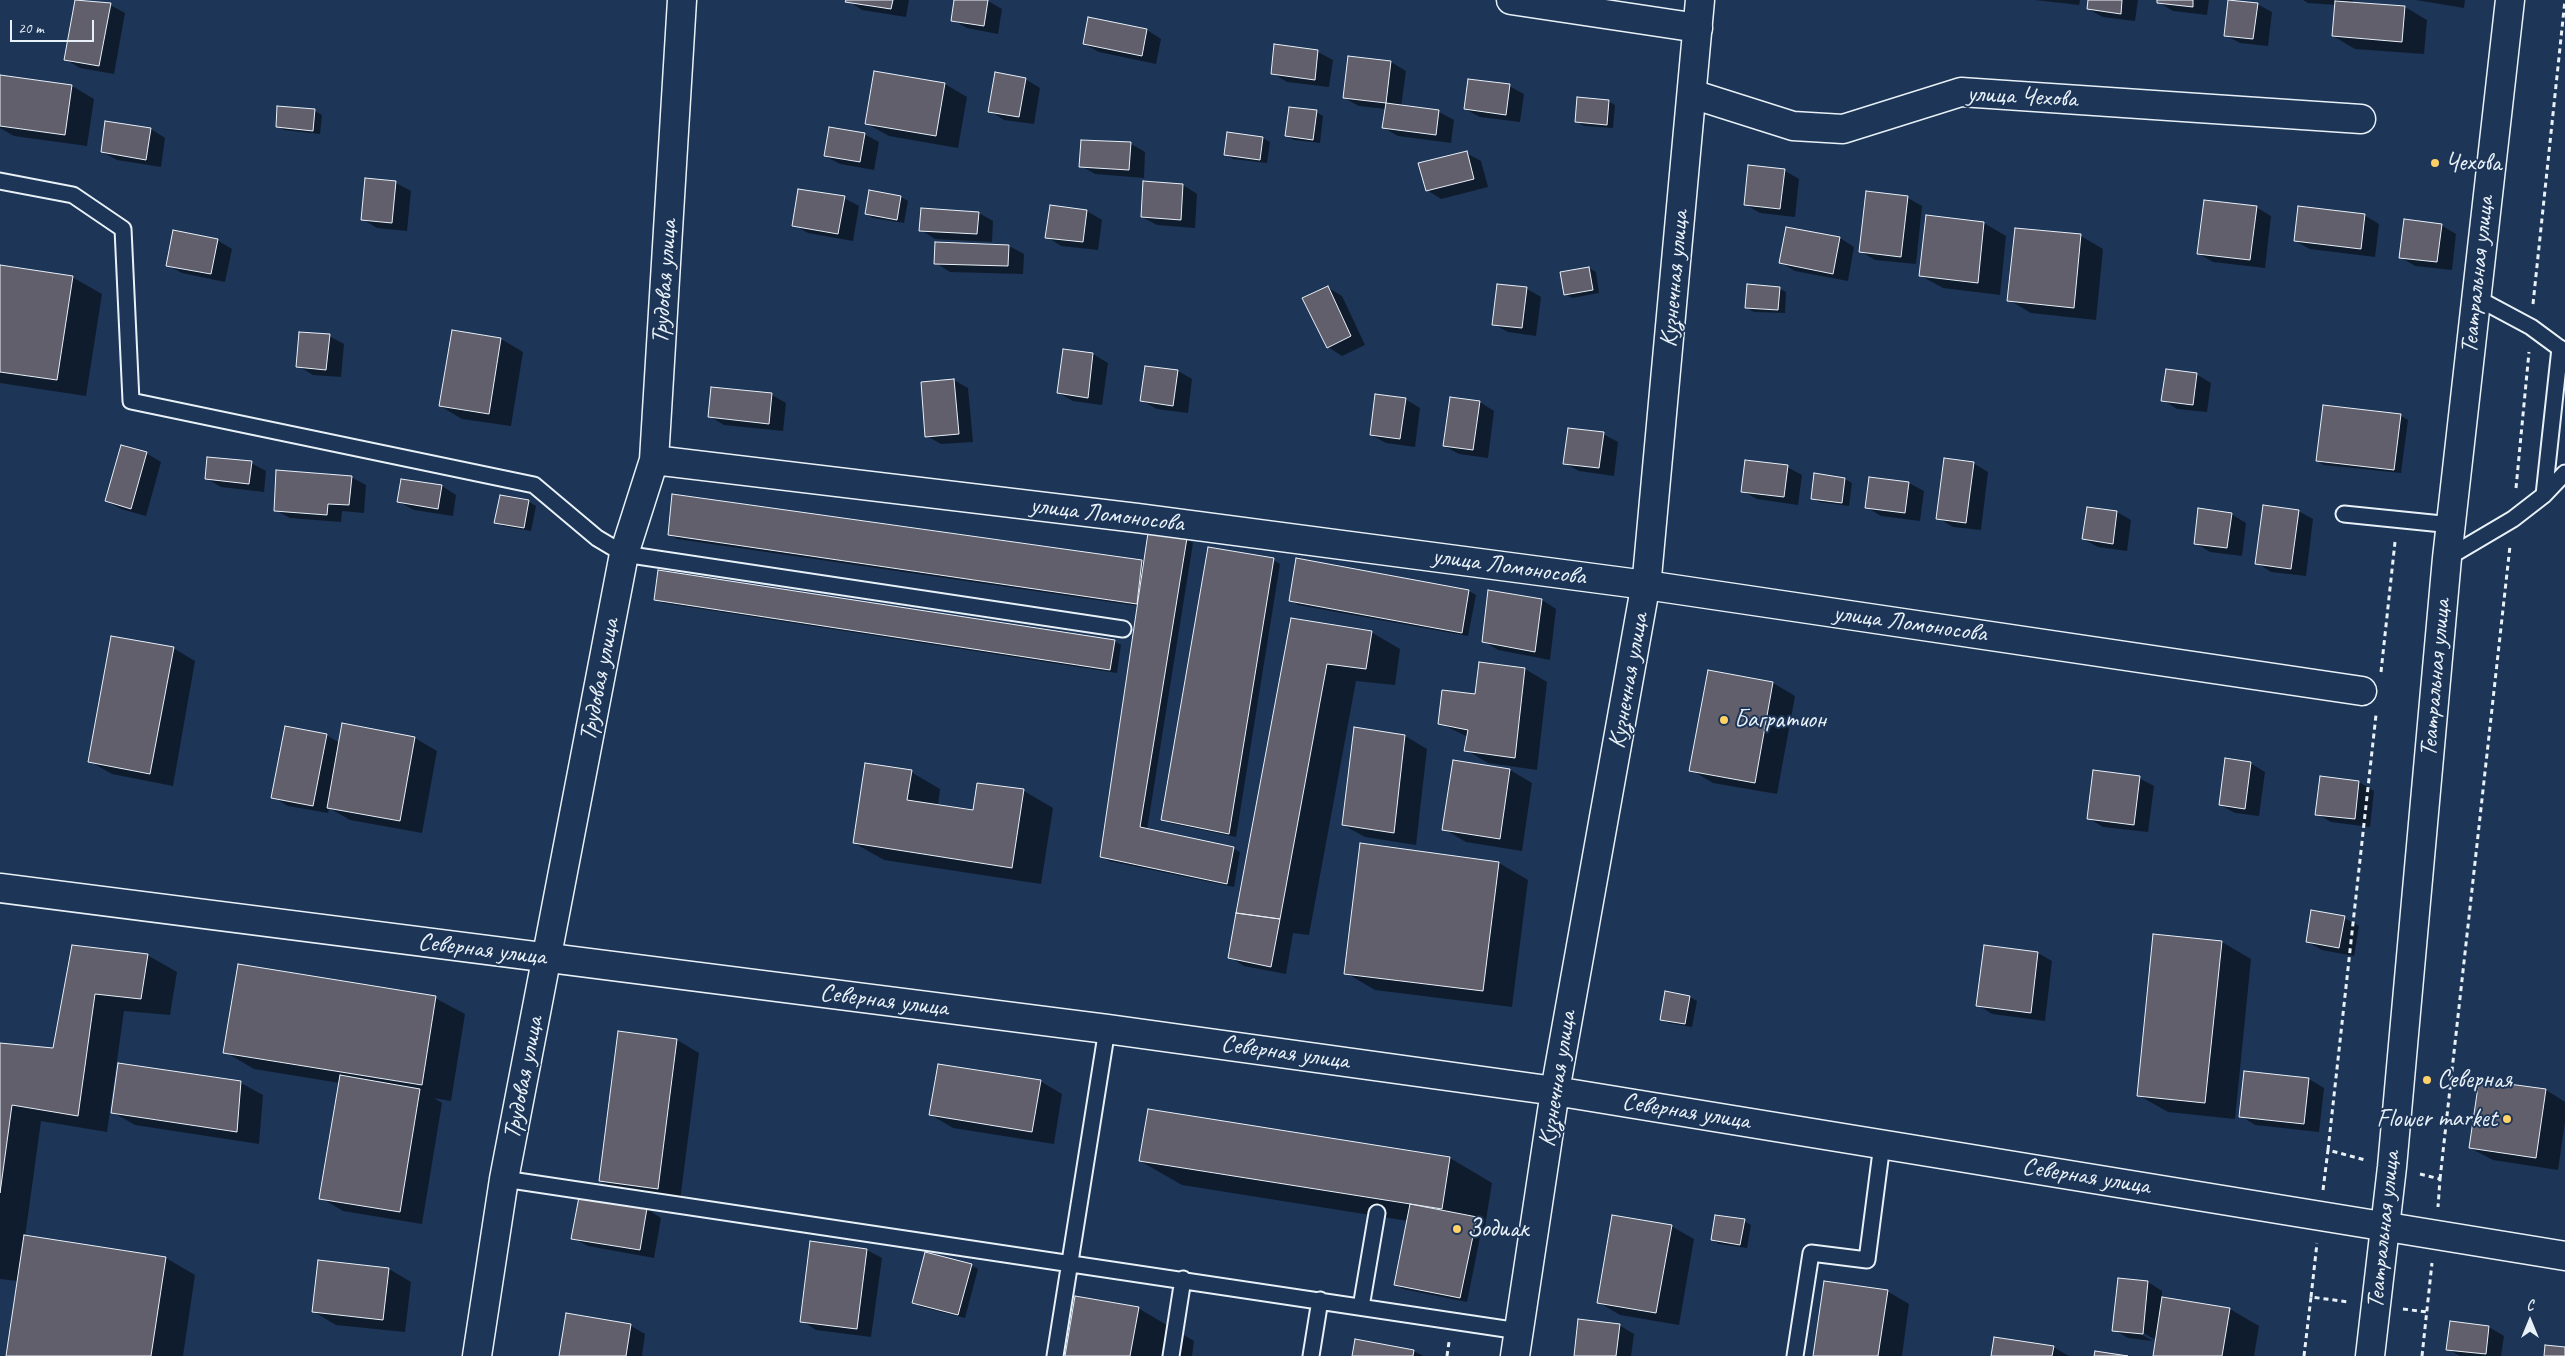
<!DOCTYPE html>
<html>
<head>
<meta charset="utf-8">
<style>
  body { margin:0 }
  #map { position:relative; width:2565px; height:1356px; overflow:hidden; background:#1d3557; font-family:Caveat,sans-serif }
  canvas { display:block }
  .north { position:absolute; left:2505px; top:1296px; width:50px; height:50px; -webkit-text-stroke:4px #1d3557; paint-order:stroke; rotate:0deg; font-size:14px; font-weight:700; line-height:20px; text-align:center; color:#e8f1f8 }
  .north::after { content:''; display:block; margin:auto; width:18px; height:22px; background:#e8f1f8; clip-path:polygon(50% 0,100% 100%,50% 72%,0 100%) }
  .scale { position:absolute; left:10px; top:20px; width:84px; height:22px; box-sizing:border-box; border:2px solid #e8f1f8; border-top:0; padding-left:6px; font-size:15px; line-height:18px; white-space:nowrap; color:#e8f1f8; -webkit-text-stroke:4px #1d3557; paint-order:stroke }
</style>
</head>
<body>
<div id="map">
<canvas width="2565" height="1356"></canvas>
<div class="north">С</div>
<div class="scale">20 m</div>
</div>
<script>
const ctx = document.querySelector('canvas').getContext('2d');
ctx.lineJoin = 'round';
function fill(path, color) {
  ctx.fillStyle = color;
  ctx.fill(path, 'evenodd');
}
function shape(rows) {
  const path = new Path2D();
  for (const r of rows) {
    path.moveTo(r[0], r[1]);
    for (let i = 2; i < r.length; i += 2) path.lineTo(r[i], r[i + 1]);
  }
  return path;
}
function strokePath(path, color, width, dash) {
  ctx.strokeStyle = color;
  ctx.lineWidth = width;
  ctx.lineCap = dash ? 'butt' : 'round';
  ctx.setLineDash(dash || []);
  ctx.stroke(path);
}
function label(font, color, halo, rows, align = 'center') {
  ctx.font = font + ' Caveat,sans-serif';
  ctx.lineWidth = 4;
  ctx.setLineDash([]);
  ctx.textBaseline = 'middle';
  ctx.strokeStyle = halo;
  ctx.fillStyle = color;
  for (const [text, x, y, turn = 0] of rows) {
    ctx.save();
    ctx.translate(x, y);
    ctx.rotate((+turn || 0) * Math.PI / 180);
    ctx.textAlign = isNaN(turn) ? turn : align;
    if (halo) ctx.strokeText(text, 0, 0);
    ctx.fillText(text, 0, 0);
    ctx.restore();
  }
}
const shadow = shape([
  [76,0,110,5,125,13,114,74,80,68,65,59],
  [847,0,909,0,906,17,862,10],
  [955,0,988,1,1002,9,998,34,967,28,952,20],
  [2035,0,2080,0,2079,5],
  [2089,0,2138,0,2135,21,2103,17,2088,9],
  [2158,0,2209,0,2207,15,2173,11,2158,2],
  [2303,0,2353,0,2352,3,2405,7,2427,20,2424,54,2355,49,2333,36,2336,5,2308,3],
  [2416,0,2465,0,2464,8],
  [2257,4,2272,12,2268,46,2240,43,2225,35],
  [1147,30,1161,39,1156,64,1099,52,1084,44],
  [1276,46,1318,52,1333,60,1329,87,1287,82,1272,73],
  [1391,62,1406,71,1401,107,1439,112,1454,120,1451,143,1398,136,1384,128,1386,109,1359,106,1344,98],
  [0,77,72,86,94,99,87,146,14,136,0,128],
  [1025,79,1040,88,1034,124,1004,120,990,111],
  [945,84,967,97,958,148,889,136,867,124],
  [1509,86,1524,94,1520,122,1480,117,1465,109],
  [1608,101,1615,105,1613,128,1584,126,1577,122],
  [315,111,322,115,320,134,284,130,277,126],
  [1316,112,1323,116,1320,143,1294,140,1287,136],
  [151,129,165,138,161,167,117,160,102,152],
  [864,134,879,142,874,170,840,164,825,156],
  [1263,138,1270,142,1267,163,1233,159,1226,155],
  [1131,144,1145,152,1144,178,1095,174,1081,166],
  [1466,153,1481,161,1488,187,1441,199,1427,190],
  [1785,171,1799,179,1795,217,1760,213,1745,204],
  [396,183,411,191,407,231,377,228,362,219],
  [1183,185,1197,194,1195,228,1157,225,1142,217],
  [870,192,901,197,908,201,904,223,873,218,866,214],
  [844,198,859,206,853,241,808,233,794,225],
  [1908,198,1922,206,1916,264,1875,260,1860,251],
  [1051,207,1087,211,1102,220,1098,250,1061,246,1047,237],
  [2256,207,2271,216,2265,268,2213,262,2199,254],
  [979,213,993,221,992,242,935,239,921,230],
  [2364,215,2379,224,2375,257,2310,249,2295,241],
  [1927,217,1984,223,2006,236,2000,295,1943,288,1921,276],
  [2441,225,2456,234,2452,270,2415,266,2400,257],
  [1787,228,1840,238,1854,247,1848,281,1795,271,1781,263],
  [2081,236,2103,249,2096,320,2031,313,2009,300],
  [217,240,232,249,225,282,182,273,167,265],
  [936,244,1009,246,1024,254,1023,274,950,272,936,263],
  [0,266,72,277,102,294,86,396,0,383],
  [1589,268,1596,272,1599,293,1572,298,1565,294],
  [1327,287,1342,296,1365,345,1342,356,1328,347],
  [1779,288,1786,292,1785,313,1754,312,1747,308],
  [1527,289,1541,297,1536,336,1508,332,1493,324],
  [329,336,344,344,341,377,313,375,298,366],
  [501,339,523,352,511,426,462,419,440,406],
  [1064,350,1093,354,1108,363,1102,405,1073,401,1058,393],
  [1178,371,1192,379,1188,413,1157,409,1142,401],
  [2196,374,2211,383,2207,412,2177,409,2163,400],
  [954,380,968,388,973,442,941,444,927,436],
  [772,395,786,403,783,431,724,425,709,416],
  [1405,399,1420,408,1415,447,1386,443,1371,435],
  [1480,402,1494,411,1488,458,1459,454,1444,446],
  [2401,416,2408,420,2401,473,2324,465,2317,461],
  [1603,434,1618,442,1614,476,1579,471,1564,463],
  [146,453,161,462,146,516,121,509,106,501],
  [251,463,266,471,264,492,221,487,206,478],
  [1973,463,1988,472,1981,530,1953,527,1938,518],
  [1787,467,1802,475,1798,505,1757,499,1742,491],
  [351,477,366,485,364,513,342,511,341,522,290,518,275,510],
  [1870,478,1909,483,1924,491,1920,521,1881,516,1866,507],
  [1845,479,1852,483,1849,506,1819,502,1812,498],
  [442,486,456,495,453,516,414,510,399,502],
  [529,502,536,506,531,531,503,526,496,522],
  [2298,511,2313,519,2306,576,2271,572,2257,563],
  [2117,512,2131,520,2127,551,2098,547,2083,539],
  [2231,514,2246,523,2242,556,2210,552,2195,543],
  [670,535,1145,563,1186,539,1193,543,1147,830,1233,848,1240,852,1234,887,1109,861,1102,857,1138,606,677,539],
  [1273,560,1280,564,1236,837,1169,823,1162,819],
  [1297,560,1469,591,1476,595,1468,636,1298,605,1291,601],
  [656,599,1114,641,1121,645,1117,673,663,603],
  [1542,600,1556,609,1550,660,1498,650,1483,641],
  [1292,619,1371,632,1400,649,1395,685,1356,681,1309,935,1293,933,1286,974,1244,966,1230,957],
  [173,648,195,661,173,786,112,774,89,761],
  [1480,663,1525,669,1547,682,1537,770,1488,763,1466,750,1468,737,1439,723,1476,695],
  [1773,683,1795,696,1777,794,1713,783,1691,770],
  [326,735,340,743,415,738,437,751,422,833,350,820,329,808,328,813,288,806,273,797],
  [1405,736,1427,749,1416,845,1365,837,1343,825],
  [1454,762,1510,770,1532,783,1522,851,1466,842,1444,829],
  [2250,763,2265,772,2259,816,2235,813,2220,805],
  [911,772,940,789,938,806,974,812,1024,791,1053,808,1041,884,884,860,854,843],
  [2139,778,2154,786,2148,832,2103,827,2088,818],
  [2321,778,2359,782,2374,791,2370,827,2331,822,2317,814],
  [1361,845,1499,863,1528,880,1512,1007,1375,990,1346,973],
  [2344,918,2359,926,2354,956,2322,950,2307,942],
  [2222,942,2251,959,2235,1119,2168,1112,2138,1095],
  [73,947,147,955,177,972,170,1015,124,1011,107,1132,41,1121,25,1237,166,1258,195,1275,183,1356,7,1356,18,1281,0,1279,0,1045,54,1050],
  [2038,953,2052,961,2045,1021,1992,1014,1978,1005],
  [1690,997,1697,1001,1692,1027,1668,1023,1661,1019],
  [435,998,465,1014,451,1101,434,1098,442,1103,422,1224,343,1211,321,1198,340,1083,254,1069,225,1052],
  [619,1033,677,1040,699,1053,680,1201,622,1193,600,1181],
  [119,1064,241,1083,263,1095,259,1144,135,1125,112,1112],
  [2246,1072,2309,1079,2324,1088,2319,1132,2255,1125,2241,1116],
  [1040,1081,1062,1094,1054,1144,953,1128,931,1115],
  [2546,1090,2565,1102,2565,1122,2558,1170,2493,1160,2470,1148],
  [1149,1111,1450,1158,1492,1183,1484,1232,1481,1232,1467,1302,1403,1289,1396,1285,1408,1221,1182,1185,1140,1161],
  [647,1209,661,1218,654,1258,588,1246,573,1238],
  [1744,1221,1751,1225,1747,1248,1719,1244,1712,1240],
  [1671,1226,1694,1239,1679,1325,1620,1315,1598,1302],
  [867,1250,882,1258,871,1337,816,1330,802,1321],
  [971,1265,978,1269,965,1318,921,1307,914,1302],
  [389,1269,411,1282,405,1332,336,1325,314,1312],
  [2148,1282,2162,1291,2162,1298,2230,1309,2259,1326,2254,1356,2154,1356,2156,1340,2138,1330,2137,1332,2153,1341,2128,1338,2114,1330],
  [1887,1291,1909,1304,1902,1356,1814,1356],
  [1138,1308,1194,1341,1192,1356,1067,1356],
  [2451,1323,2489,1327,2504,1336,2501,1356,2460,1356,2448,1349],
  [1619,1325,1634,1334,1631,1356,1575,1356],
  [631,1326,645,1334,642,1356,560,1356],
  [1356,1341,1414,1351,1423,1356,1354,1356],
  [2053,1347,2069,1356,1992,1356]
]);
const building = shape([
  [75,0,111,3,99,66,64,60,75,0],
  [846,0,893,0,891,9,845,2,846,0],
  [954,0,988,0,984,26,951,21,954,0],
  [2088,0,2122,0,2121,14,2087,9,2088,0],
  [2157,0,2193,0,2193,7,2157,3,2157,0],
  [2228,0,2258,3,2253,39,2224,36,2228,0],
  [2335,1,2405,6,2402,42,2332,36,2335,1],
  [1088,17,1147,29,1142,56,1083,44,1088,17],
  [1274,44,1318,50,1315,80,1271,74,1274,44],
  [1348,56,1391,61,1386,103,1343,98,1348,56],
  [874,71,945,83,936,136,865,124,874,71],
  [995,72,1026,78,1019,117,988,112,995,72],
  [0,75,72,85,65,135,0,126,0,75],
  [1468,79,1510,84,1506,115,1464,109,1468,79],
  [1577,97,1609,100,1607,125,1575,122,1577,97],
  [1386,103,1439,110,1436,135,1382,128,1386,103],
  [277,106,315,109,313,131,276,127,277,106],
  [1289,107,1317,110,1313,140,1285,136,1289,107],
  [105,121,151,128,146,160,101,152,105,121],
  [829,127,865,133,860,162,824,156,829,127],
  [1227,132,1263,137,1260,160,1224,155,1227,132],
  [1081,140,1131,142,1129,170,1079,167,1081,140],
  [1467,151,1474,179,1426,191,1418,163,1467,151],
  [1748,165,1785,169,1780,209,1744,205,1748,165],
  [365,178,396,181,392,223,361,220,365,178],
  [1143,181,1183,184,1181,220,1141,217,1143,181],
  [798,189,845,196,838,234,792,226,798,189],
  [869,190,901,196,897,220,865,214,869,190],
  [1866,191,1908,196,1901,257,1859,252,1866,191],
  [2204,200,2257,206,2250,260,2197,254,2204,200],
  [1050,205,1087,210,1083,242,1045,238,1050,205],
  [2298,206,2365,214,2361,249,2294,241,2298,206],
  [921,208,979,212,977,234,919,231,921,208],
  [1926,215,1984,222,1978,283,1919,276,1926,215],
  [2404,219,2442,224,2437,262,2399,258,2404,219],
  [1786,227,1840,237,1833,274,1779,263,1786,227],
  [2015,228,2081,234,2074,308,2007,301,2015,228],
  [173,230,218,239,211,274,166,266,173,230],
  [935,242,1009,245,1008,266,934,264,935,242],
  [0,265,73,276,57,380,0,372,0,265],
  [1589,267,1593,290,1564,295,1560,272,1589,267],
  [1497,284,1527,287,1522,328,1492,325,1497,284],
  [1747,284,1780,287,1778,310,1745,308,1747,284],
  [1328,286,1351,336,1327,348,1302,298,1328,286],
  [452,330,501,338,489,414,439,406,452,330],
  [299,332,330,334,326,370,296,367,299,332],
  [1063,349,1093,353,1088,398,1057,393,1063,349],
  [1145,366,1178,370,1173,406,1140,401,1145,366],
  [2166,369,2197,373,2193,405,2161,401,2166,369],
  [954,379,959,434,925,437,921,382,954,379],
  [711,387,772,393,769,424,708,417,711,387],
  [1375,394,1406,398,1400,439,1370,435,1375,394],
  [1450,397,1480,401,1473,450,1443,446,1450,397],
  [2323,405,2401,414,2394,470,2316,461,2323,405],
  [1568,428,1604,432,1599,468,1563,464,1568,428],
  [121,445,147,452,131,509,105,501,121,445],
  [207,457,252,461,249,484,205,479,207,457],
  [1944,458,1974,462,1966,523,1936,519,1944,458],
  [1745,460,1788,465,1784,497,1741,492,1745,460],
  [276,470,352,476,349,505,328,504,327,515,274,511,276,470],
  [1814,473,1845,478,1842,503,1811,499,1814,473],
  [1869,477,1909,482,1905,513,1865,508,1869,477],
  [401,479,442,485,438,509,397,502,401,479],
  [672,494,1142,560,1137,604,668,535,672,494],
  [500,495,529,500,524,528,494,523,500,495],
  [2263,505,2299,510,2291,569,2255,564,2263,505],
  [2087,507,2117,511,2113,544,2082,539,2087,507],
  [2198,508,2232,513,2227,548,2194,544,2198,508],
  [1148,533,1187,538,1140,827,1234,847,1227,884,1100,857,1148,533],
  [1208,547,1274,558,1229,834,1161,820,1208,547],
  [1296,558,1469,590,1462,633,1289,601,1296,558],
  [658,570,1115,640,1110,670,654,600,658,570],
  [1488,590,1542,599,1535,652,1482,642,1488,590],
  [1291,618,1372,631,1366,669,1327,664,1280,919,1236,913,1291,618],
  [111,636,174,647,150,774,88,762,111,636],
  [1479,662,1525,668,1515,758,1464,751,1468,730,1438,724,1442,690,1475,694,1479,662],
  [1708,670,1773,682,1755,783,1689,771,1708,670],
  [342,723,415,737,400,821,327,808,342,723],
  [285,726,327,734,313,806,271,798,285,726],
  [1354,727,1405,735,1394,833,1342,825,1354,727],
  [2225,758,2251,762,2245,809,2219,805,2225,758],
  [1453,760,1510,769,1500,839,1442,830,1453,760],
  [865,763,912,770,907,800,973,810,977,783,1024,789,1012,868,853,843,865,763],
  [2093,770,2140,776,2134,825,2087,819,2093,770],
  [2320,776,2359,781,2355,819,2315,815,2320,776],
  [1360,843,1499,862,1483,991,1344,974,1360,843],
  [2311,910,2345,916,2339,948,2306,942,2311,910],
  [1236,913,1280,919,1271,967,1228,958,1236,913],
  [2153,934,2222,941,2205,1103,2137,1096,2153,934],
  [72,945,148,954,141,999,95,994,78,1116,12,1105,0,1193,0,1043,53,1048,72,945],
  [1984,945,2038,952,2031,1013,1976,1006,1984,945],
  [238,964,436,996,422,1085,223,1053,238,964],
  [1665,991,1690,996,1685,1024,1660,1020,1665,991],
  [618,1031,677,1039,658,1189,599,1181,618,1031],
  [118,1063,241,1081,237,1132,111,1113,118,1063],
  [938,1064,1041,1080,1032,1132,929,1115,938,1064],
  [2244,1071,2309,1078,2304,1124,2239,1117,2244,1071],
  [340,1075,420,1089,400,1212,319,1199,340,1075],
  [2479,1080,2546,1089,2536,1158,2469,1148,2479,1080],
  [1148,1109,1450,1157,1442,1209,1139,1161,1148,1109],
  [579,1197,647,1208,640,1250,571,1239,579,1197],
  [1410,1204,1477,1217,1460,1298,1394,1285,1410,1204],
  [1612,1215,1672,1225,1656,1313,1597,1303,1612,1215],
  [1715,1215,1745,1219,1740,1245,1711,1240,1715,1215],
  [24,1235,166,1257,151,1356,6,1356,24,1235],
  [810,1241,867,1249,857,1329,800,1322,810,1241],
  [925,1252,972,1264,958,1315,912,1303,925,1252],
  [318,1260,389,1268,383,1320,312,1312,318,1260],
  [2118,1278,2148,1281,2143,1334,2112,1331,2118,1278],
  [1824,1281,1888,1290,1878,1356,1813,1356,1824,1281],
  [1075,1296,1139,1307,1130,1356,1065,1356,1075,1296],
  [2162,1297,2230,1308,2222,1356,2153,1356,2162,1297],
  [566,1313,631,1324,626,1356,559,1356,566,1313],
  [1578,1319,1620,1324,1616,1356,1574,1356,1578,1319],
  [2450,1321,2489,1326,2486,1354,2446,1350,2450,1321],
  [1994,1337,2054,1346,2052,1356,1991,1356,1994,1337],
  [1355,1339,1414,1350,1413,1356,1352,1356,1355,1339],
  [2545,1345,2565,1347,2565,1356,2544,1356,2545,1345],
  [2095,1351,2128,1356,2094,1356,2095,1351]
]);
const path = shape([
  [2533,304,2565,0],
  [2516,488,2529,352],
  [2381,672,2395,542],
  [2328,1150,2376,715],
  [2420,1174,2440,1179,2438,1207],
  [2440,1179,2510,546],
  [2323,1190,2328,1150,2365,1160],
  [2311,1297,2317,1243],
  [2403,1309,2427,1312],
  [1447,1356,1449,1342],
  [2304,1356,2311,1297,2349,1302],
  [2422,1356,2432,1263]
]);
const lane = shape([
  [0,181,73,195,123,229,131,401,534,485,597,538,624,554,1123,629],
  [2475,297,2531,327,2565,352],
  [2544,495,2560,348],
  [2344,514,2452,525],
  [2447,558,2513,519,2544,495,2565,473],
  [504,1179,1519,1331],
  [1361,1307,1377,1213],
  [1055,1356,1107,1029],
  [1171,1356,1183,1279],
  [1311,1356,1320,1300],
  [1795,1356,1811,1253,1867,1260,1882,1144]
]);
const street = shape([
  [1511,0,1698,28],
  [1692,94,1793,126,1843,129,1961,92,2361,119],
  [654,460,1137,518,1646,585,2362,691],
  [477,1356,504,1179,624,554,654,460,682,0]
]);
const secondary = shape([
  [0,888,1107,1029,1555,1091,2565,1256],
  [1515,1356,1555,1091,1647,577,1700,0]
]);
const primary = shape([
  [2370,1356,2392,1167,2447,558,2510,0]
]);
const markers = [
  [2435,163,5,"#ffd166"],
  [1724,720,5,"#ffd166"],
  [2427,1080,5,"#ffd166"],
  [2507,1119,5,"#ffd166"],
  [1457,1229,5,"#ffd166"]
];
const streetNames = [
  ["улица Чехова",2022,97,3],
  ["Театральная улица",2478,275,-84],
  ["Кузнечная улица",1675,279,-85],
  ["Трудовая улица",665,282,-86],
  ["улица Ломоносова",1107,515,7],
  ["улица Ломоносова",1509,567,8],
  ["улица Ломоносова",1910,624,8],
  ["Театральная улица",2436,678,-85],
  ["Трудовая улица",600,680,-79],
  ["Кузнечная улица",1629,681,-80],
  ["Северная улица",482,950,7],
  ["Северная улица",884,1001,7],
  ["Северная улица",1285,1053,8],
  ["Трудовая улица",524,1078,-79],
  ["Кузнечная улица",1558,1079,-81],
  ["Северная улица",1686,1112,9],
  ["Северная улица",2086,1177,9],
  ["Театральная улица",2384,1230,-84]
];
const poiNames = [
  ["Чехова",2445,163],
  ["Багратион",1734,720],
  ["Северная",2437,1080],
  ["Flower market",2497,1119,"right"],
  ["Зодиак",1467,1229]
];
fill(shadow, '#0007');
fill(building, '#625f6d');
strokePath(building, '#e8f1f8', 1);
strokePath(lane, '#e8f1f8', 19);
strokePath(street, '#e8f1f8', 31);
strokePath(secondary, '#e8f1f8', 31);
strokePath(primary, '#e8f1f8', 31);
strokePath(path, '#e8f1f8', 3, [5, 4]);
strokePath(lane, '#1d3557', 15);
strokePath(street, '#1d3557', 28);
strokePath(secondary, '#1d3557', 28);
strokePath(primary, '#1d3557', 28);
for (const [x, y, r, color] of markers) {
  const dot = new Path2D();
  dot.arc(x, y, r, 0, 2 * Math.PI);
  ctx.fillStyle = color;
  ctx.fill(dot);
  strokePath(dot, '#1d3557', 2);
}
label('25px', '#e8f1f8', '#1d3557', streetNames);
label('25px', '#e8f1f8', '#1d3557', poiNames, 'left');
</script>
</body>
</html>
